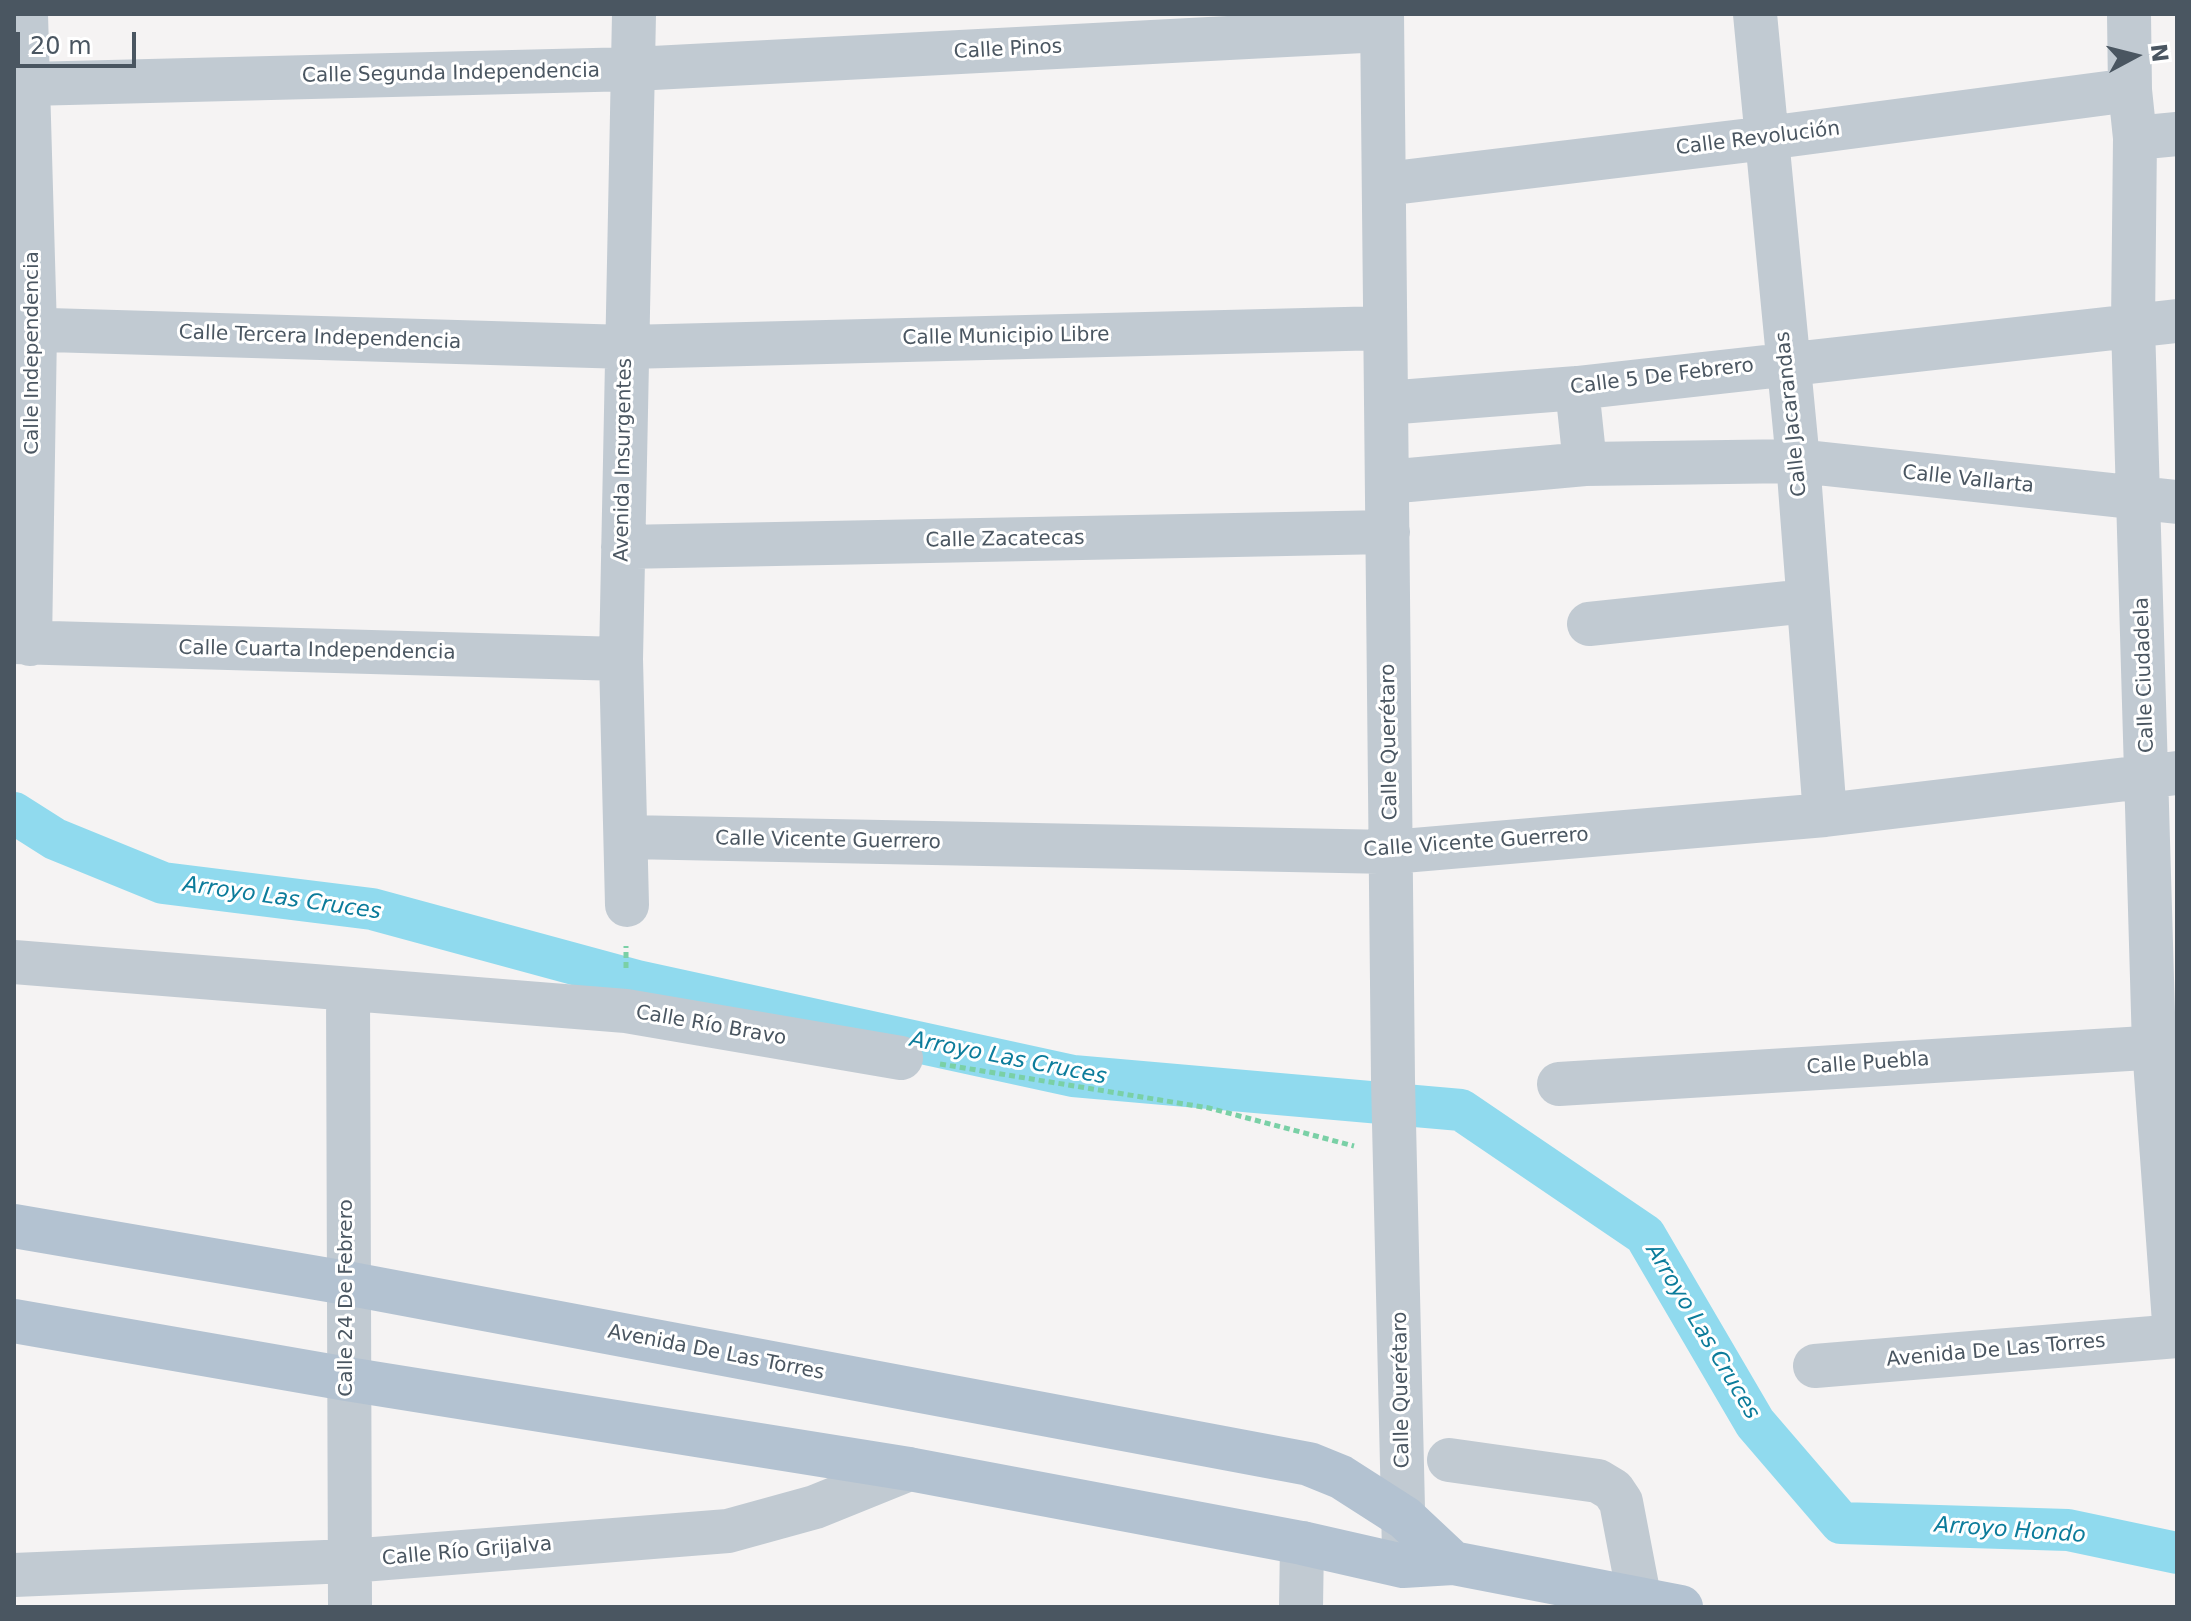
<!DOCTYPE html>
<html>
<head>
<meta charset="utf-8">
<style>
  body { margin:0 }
  #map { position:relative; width:2191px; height:1621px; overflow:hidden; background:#f5f3f3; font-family:"DejaVu Sans",sans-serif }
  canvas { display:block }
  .frame { position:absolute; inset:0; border:16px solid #4a5661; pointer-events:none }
  .north { position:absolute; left:2095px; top:16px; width:80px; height:80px; -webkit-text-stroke:6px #fff; paint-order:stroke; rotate:83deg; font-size:22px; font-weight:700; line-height:32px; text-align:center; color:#4a5661 }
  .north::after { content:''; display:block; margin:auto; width:28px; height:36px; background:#4a5661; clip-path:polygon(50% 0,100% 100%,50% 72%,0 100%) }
  .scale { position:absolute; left:16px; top:32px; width:120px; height:36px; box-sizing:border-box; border:4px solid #4a5661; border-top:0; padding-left:10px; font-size:24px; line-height:28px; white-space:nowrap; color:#4a5661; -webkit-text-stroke:6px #fff; paint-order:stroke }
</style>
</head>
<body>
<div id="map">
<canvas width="2191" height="1621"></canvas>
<div class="frame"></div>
<div class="north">N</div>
<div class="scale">20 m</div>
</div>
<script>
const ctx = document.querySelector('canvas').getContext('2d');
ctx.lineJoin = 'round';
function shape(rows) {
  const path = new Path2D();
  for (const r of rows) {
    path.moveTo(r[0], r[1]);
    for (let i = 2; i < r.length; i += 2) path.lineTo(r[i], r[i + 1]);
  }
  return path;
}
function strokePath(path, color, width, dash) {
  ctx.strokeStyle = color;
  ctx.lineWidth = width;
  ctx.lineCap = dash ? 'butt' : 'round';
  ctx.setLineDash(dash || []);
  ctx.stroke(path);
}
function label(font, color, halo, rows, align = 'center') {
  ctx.font = font + ' "DejaVu Sans",sans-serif';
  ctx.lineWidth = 6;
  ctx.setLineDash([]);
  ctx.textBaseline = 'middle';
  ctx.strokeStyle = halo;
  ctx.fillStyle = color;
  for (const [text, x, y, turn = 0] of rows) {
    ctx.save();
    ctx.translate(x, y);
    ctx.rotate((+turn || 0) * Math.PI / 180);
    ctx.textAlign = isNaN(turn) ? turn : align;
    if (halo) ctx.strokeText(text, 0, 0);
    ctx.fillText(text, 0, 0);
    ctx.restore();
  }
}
const canal = shape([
  [14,813,55,839,163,883,372,909,637,981,1073,1076,1461,1110,1645,1235,1755,1423,1841,1523,2068,1530,2177,1553]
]);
const path = shape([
  [626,968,626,946],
  [940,1064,1209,1108,1354,1146]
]);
const minor = shape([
  [26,14,35,330,30,644],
  [1382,14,1393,1080,1404,1551],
  [1755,14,1798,461,1825,815],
  [2129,14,2130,90,2135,138,2133,325,2154,1047,2175,1336],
  [28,84,634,69,1382,30],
  [2135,138,2177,134],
  [1385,184,1767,138,2130,90],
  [14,329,627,347,1385,328],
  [1577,388,1585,464],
  [1386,403,1577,388,2177,321],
  [1387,482,1585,464,1798,461,2177,502],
  [623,547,1388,532],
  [1589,624,1807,601],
  [14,642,621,659],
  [627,837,1391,852,1825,815,2177,773],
  [627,905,621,659,634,14],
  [14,962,626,1011,901,1058],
  [348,989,350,1607],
  [1559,1084,2177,1046],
  [1815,1366,2177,1336],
  [1449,1460,1598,1481,1613,1490,1621,1502,1641,1607],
  [14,1575,349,1561,728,1531,815,1507,909,1469],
  [1301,1607,1302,1543]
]);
const major = shape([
  [14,1226,346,1283,1309,1464,1341,1477,1405,1518,1453,1563],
  [14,1321,347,1379,909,1469,1302,1543,1403,1566,1453,1563,1681,1607]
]);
const streetNames = [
  ["Calle Pinos",1008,50,-3],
  ["Calle Segunda Independencia",451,74,-1],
  ["Calle Revolución",1758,139,-7],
  ["Calle Municipio Libre",1006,337,-1],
  ["Calle Tercera Independencia",320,338,2],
  ["Calle Independencia",33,353,-90],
  ["Calle 5 De Febrero",1662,377,-7],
  ["Calle Jacarandas",1792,414,-96],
  ["Avenida Insurgentes",624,460,-89],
  ["Calle Vallarta",1968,480,6],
  ["Calle Zacatecas",1005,540,-1],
  ["Calle Cuarta Independencia",317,651,1],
  ["Calle Ciudadela",2145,675,-92],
  ["Calle Querétaro",1390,742,-91],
  ["Calle Vicente Guerrero",828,841,1],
  ["Calle Vicente Guerrero",1476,843,-4],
  ["Calle Río Bravo",711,1026,10],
  ["Calle Puebla",1868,1064,-4],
  ["Calle 24 De Febrero",347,1298,-90],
  ["Avenida De Las Torres",1996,1351,-5],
  ["Avenida De Las Torres",716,1353,11],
  ["Calle Querétaro",1402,1390,-91],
  ["Calle Río Grijalva",467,1552,-5]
];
const waterNames = [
  ["Arroyo Las Cruces",282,899,8],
  ["Arroyo Las Cruces",1008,1059,11],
  ["Arroyo Las Cruces",1702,1332,59],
  ["Arroyo Hondo",2010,1531,4]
];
strokePath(canal, '#90daee', 42);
strokePath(path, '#7ad0a6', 5, [6, 4]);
strokePath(minor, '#c1cad2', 44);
strokePath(major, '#b3c2d1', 44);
label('20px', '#4a5661', '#fff', streetNames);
label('italic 22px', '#0c7c9b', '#fff', waterNames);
</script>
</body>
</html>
